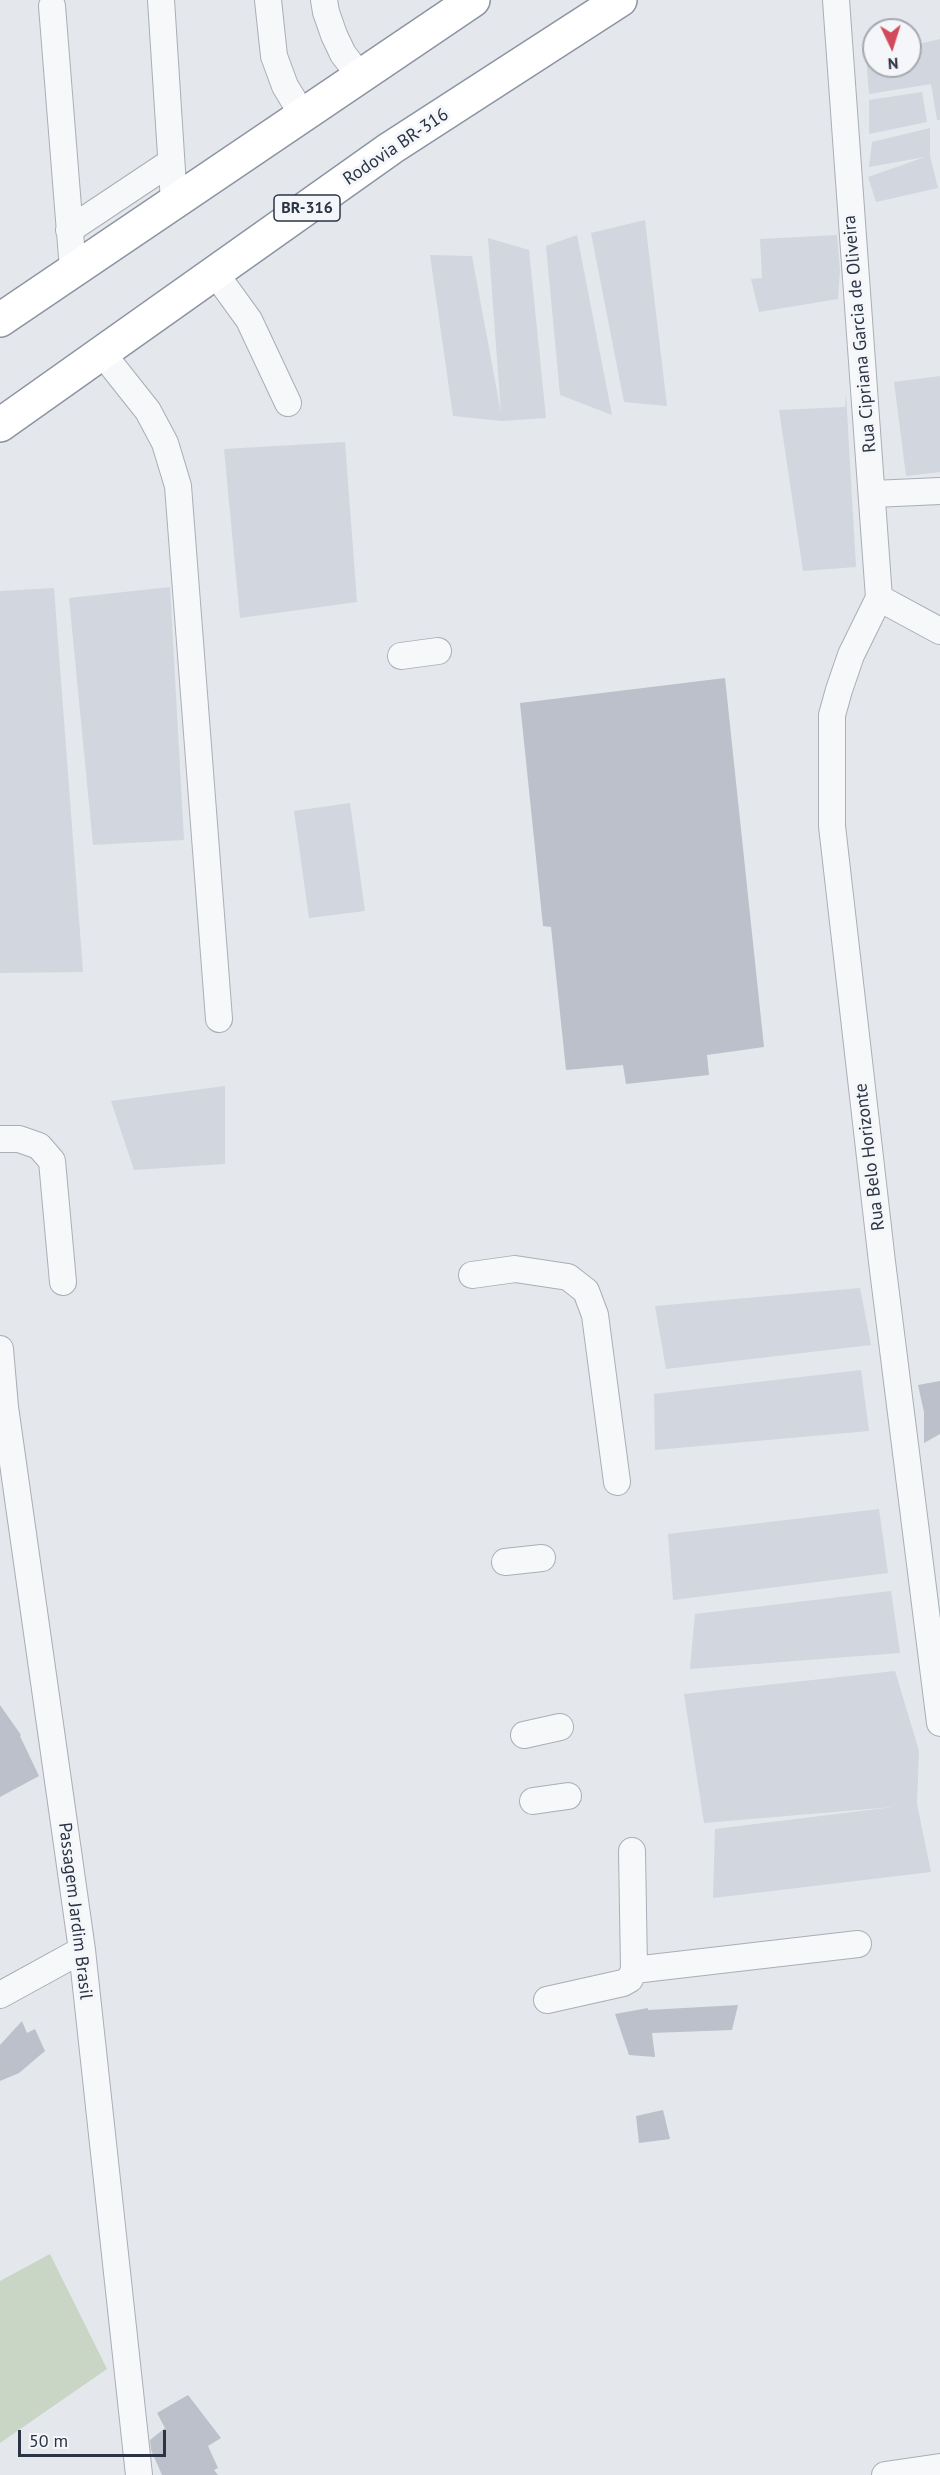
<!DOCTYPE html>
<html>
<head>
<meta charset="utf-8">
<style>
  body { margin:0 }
  #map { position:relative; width:940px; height:2475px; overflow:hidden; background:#e4e7ec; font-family:"PT Sans",sans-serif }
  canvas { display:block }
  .north { position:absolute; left:862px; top:18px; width:60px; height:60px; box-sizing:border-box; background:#f4f6f9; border:2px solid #a4a8b1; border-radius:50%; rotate:176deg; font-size:16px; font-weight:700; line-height:24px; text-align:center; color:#2b3445 }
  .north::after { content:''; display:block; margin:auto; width:21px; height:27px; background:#d1495b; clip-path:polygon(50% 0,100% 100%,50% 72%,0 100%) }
  .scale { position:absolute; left:18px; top:2430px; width:148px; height:27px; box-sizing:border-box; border:3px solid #2b3445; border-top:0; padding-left:8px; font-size:18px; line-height:21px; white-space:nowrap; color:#2b3445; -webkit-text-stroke:4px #f4f6f9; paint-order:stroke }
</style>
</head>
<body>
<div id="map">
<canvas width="940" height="2475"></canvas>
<div class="north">N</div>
<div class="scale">50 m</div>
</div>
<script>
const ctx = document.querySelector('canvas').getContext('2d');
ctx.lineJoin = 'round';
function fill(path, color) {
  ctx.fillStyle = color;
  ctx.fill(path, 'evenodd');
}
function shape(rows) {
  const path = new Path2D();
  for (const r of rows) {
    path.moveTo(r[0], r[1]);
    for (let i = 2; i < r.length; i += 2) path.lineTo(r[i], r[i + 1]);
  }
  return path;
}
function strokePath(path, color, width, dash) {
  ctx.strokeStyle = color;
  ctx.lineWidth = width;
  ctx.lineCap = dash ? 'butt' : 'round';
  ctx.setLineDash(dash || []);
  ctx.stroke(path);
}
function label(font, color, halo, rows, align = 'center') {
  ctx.font = font + ' "PT Sans",sans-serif';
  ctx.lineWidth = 6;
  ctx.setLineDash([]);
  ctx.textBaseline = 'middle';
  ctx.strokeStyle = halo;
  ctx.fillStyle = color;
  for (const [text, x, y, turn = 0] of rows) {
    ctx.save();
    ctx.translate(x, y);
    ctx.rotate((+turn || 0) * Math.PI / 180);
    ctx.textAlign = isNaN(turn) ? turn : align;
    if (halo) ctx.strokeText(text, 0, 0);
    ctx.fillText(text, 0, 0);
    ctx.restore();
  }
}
const built = shape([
  [940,39,940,120,937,120,931,84,869,94,866,56,874,54,874,66,910,66,910,46],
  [922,92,927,122,869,134,869,100],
  [930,128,930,156,938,188,876,202,868,177,925,157,869,167,872,142],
  [645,220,667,406,624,402,591,233],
  [577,235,612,415,560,395,546,246],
  [837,235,840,270,838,299,759,312,751,279,762,278,760,239],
  [488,238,529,250,546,418,502,421,453,416,430,255,472,256,501,413],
  [940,376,940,472,906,476,894,382],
  [846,394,856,567,803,571,779,410,845,407],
  [345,442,357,602,240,618,224,449],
  [170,587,184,840,93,845,69,598],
  [54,588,83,972,0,973,0,591],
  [350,803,365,911,309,918,294,811],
  [225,1086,225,1164,134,1170,111,1101],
  [860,1288,871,1345,666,1369,655,1306],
  [861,1370,869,1431,655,1450,654,1394],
  [879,1509,888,1573,673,1600,668,1534],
  [891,1591,900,1653,690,1669,695,1614],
  [895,1671,919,1751,917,1804,931,1872,713,1898,715,1829,893,1807,704,1823,684,1694]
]);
const green = shape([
  [50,2254,107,2369,0,2443,0,2281]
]);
const building = shape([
  [725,678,764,1047,707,1055,709,1075,626,1084,623,1065,566,1070,551,927,543,926,520,703],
  [940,1381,940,1434,924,1443,924,1412,918,1385],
  [0,1705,21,1735,20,1736,39,1776,0,1797],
  [738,2005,732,2030,652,2033,655,2057,629,2055,615,2014,648,2008,648,2010],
  [22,2021,27,2033,35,2029,45,2051,19,2073,0,2081,0,2045],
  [663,2110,670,2139,639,2143,636,2116],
  [188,2395,221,2438,208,2446,218,2468,214,2470,218,2475,162,2475,151,2450,150,2440,165,2428,157,2413]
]);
const minor = shape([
  [161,0,174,202],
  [268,0,274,56,285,86,302,114],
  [324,0,326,12,334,35,343,54,360,76],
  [836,0,879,598],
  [52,6,73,270],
  [69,230,171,162],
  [215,273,249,320,288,403],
  [102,353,148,411,165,443,178,486,219,1019],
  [873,494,940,491],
  [879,598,851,655,839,690,832,715,832,826,882,1262,940,1723],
  [879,598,940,631],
  [401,656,438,651],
  [0,1139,19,1139,39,1146,52,1161,63,1282],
  [472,1275,515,1269,568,1277,586,1291,595,1315,617,1482],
  [0,1349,5,1407,82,1950,139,2475],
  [505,1562,542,1558],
  [524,1735,560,1727],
  [533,1801,568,1796],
  [634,1970,858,1944],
  [0,1995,82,1950],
  [547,2000,623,1983,630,1979,634,1970,632,1851],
  [885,2475,940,2467]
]);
const highway = shape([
  [0,320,473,0],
  [0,425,391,148,620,0]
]);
const shields = [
  [307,208,66]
];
const shieldNames = [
  ["BR-316",307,208]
];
const streetNames = [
  ["Rodovia BR-316",396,147,-34],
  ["Rua Cipriana Garcia de Oliveira",860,334,-95],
  ["Rua Belo Horizonte",870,1157,-97],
  ["Passagem Jardim Brasil",75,1911,83]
];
fill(built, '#d2d6de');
fill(green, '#c9d6c5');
fill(building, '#bbc0ca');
strokePath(minor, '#a9aeb7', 28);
strokePath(highway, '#8b94a3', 36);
strokePath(minor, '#f7f8fa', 26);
strokePath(highway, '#fff', 33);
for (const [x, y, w] of shields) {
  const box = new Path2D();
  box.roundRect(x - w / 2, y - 13, w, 26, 4.5);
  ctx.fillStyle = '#f4f6f9';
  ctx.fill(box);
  strokePath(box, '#2b3445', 1.5);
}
label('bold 16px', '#2b3445', null, shieldNames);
label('18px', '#2b3445', '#f4f6f9', streetNames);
</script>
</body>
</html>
